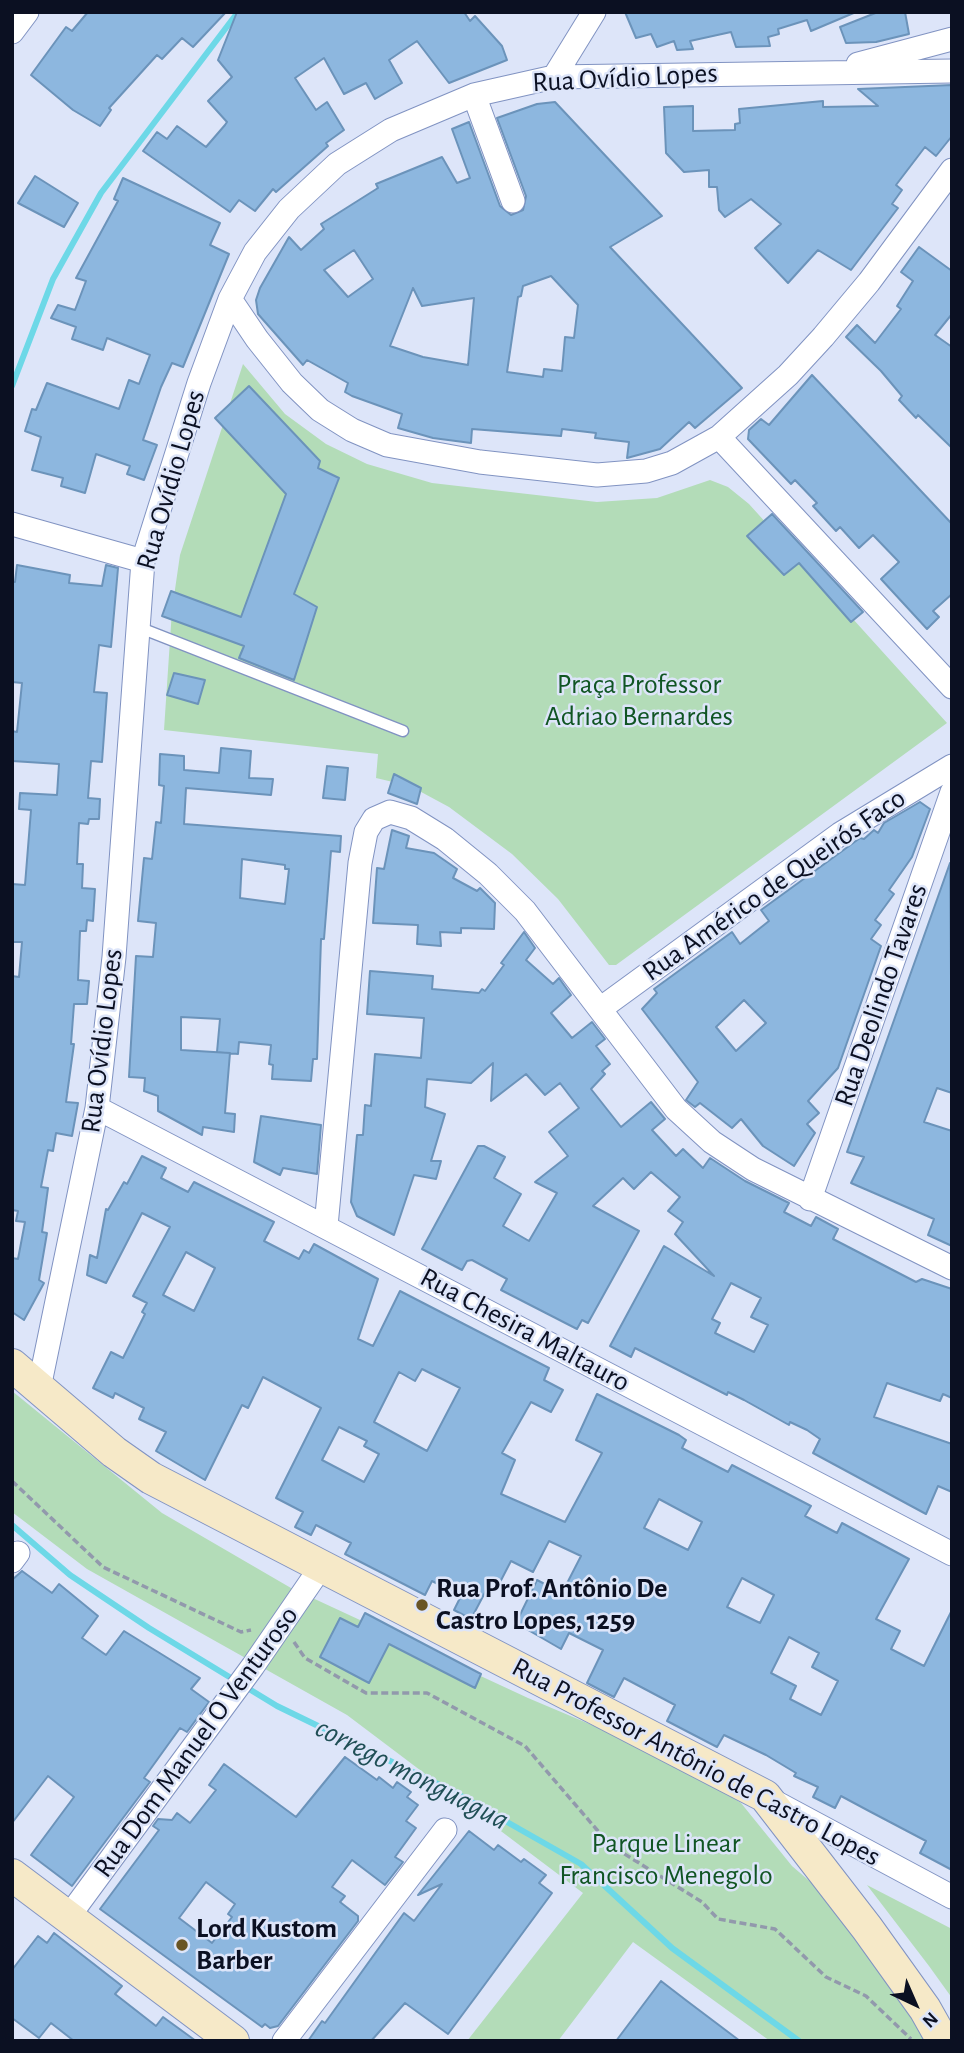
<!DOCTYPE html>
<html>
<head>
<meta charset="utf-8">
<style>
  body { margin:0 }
  #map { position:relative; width:964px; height:2053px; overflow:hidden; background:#dde5f9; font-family:"Alegreya Sans",sans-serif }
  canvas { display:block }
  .frame { position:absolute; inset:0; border:14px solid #0b1022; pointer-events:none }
  .north { position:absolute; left:880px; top:1969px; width:70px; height:70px; -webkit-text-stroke:5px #dde5f9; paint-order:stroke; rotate:136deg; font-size:19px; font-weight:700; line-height:28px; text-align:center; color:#0b1022 }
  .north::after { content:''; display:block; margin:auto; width:24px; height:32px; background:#0b1022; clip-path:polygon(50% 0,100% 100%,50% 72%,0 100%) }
</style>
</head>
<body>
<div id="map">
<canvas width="964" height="2053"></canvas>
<div class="frame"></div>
<div class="north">N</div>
</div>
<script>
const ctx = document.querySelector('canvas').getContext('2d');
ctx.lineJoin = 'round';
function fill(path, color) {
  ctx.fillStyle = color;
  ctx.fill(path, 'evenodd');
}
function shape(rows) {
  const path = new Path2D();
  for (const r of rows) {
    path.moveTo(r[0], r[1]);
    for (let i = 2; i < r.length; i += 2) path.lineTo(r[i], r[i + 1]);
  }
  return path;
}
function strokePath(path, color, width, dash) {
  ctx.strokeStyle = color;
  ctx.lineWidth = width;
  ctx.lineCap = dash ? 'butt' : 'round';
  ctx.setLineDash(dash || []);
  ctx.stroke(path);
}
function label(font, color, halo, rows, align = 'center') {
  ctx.font = font + ' "Alegreya Sans",sans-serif';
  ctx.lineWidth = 5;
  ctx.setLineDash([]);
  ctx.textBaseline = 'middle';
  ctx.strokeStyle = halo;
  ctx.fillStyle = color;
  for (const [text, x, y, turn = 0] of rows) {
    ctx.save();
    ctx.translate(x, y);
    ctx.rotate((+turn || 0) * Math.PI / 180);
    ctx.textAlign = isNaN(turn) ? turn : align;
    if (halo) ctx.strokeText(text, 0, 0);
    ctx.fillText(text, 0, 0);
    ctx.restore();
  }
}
const green = shape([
  [243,364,285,414,326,444,367,464,432,483,597,502,657,498,710,480,728,487,749,504,947,723,616,965,609,965,558,899,512,854,449,807,410,786,376,778,378,754,164,730,172,610,180,555],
  [12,1391,162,1513,291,1588,528,1698,677,1761,741,1803,792,1866,827,1896,929,2041,770,2041,633,1942,558,2041,467,2041,583,1893,347,1715,87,1569,12,1512],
  [867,1885,952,1929,952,1998,929,1966]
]);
const stream = shape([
  [12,386,53,279,101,193,238,12],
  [12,1525,70,1575,149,1628,277,1706,456,1793,581,1864,672,1948,799,2041]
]);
const building = shape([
  [88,12,226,12,193,47,182,38,162,59,157,55,109,108,111,110,100,126,73,110,31,75,66,27,72,31,88,12],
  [237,12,464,12,470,21,475,16,502,46,507,60,449,83,417,41,389,60,402,83,375,99,366,83,344,94,324,58,295,78,316,110,327,102,344,130,326,143,328,146,276,192,273,189,255,211,239,200,230,212,143,151,157,132,167,139,177,126,206,147,225,125,227,122,208,101,232,77,218,60,237,12],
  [625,12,856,12,811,31,807,20,778,29,779,34,768,37,770,46,736,47,731,32,690,41,693,49,677,50,674,41,657,47,651,34,636,38,625,12],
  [878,12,905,12,909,34,876,42,846,43,840,27,878,12],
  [952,85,952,136,936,156,925,147,896,185,902,190,892,204,898,208,851,270,818,250,788,283,755,248,781,224,751,199,725,217,719,210,717,187,709,187,709,170,684,172,666,153,664,107,693,106,693,131,735,130,735,124,740,123,739,109,823,101,823,107,878,106,858,89,952,85],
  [555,102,662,216,610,247,742,388,695,428,689,422,660,449,627,458,629,442,595,438,596,433,562,429,561,436,472,429,471,443,433,438,398,428,402,414,352,396,345,392,348,383,307,360,303,365,258,314,256,300,260,288,289,237,301,250,324,229,321,224,378,188,376,184,442,157,457,183,470,178,452,129,469,122,500,206,511,215,523,210,526,196,497,118,537,104,555,102],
  [354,250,373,279,348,297,324,270,354,250],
  [551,276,578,305,574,338,565,337,562,371,544,369,543,377,507,372,518,297,521,296,523,286,551,276],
  [413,288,422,306,474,298,468,365,423,357,390,346,413,288],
  [35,176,78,203,64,227,18,203,35,176],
  [123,178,220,223,210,245,229,254,183,367,172,363,161,387,143,440,157,445,144,480,127,474,130,466,96,454,85,493,61,486,63,478,32,470,41,437,25,431,32,409,36,410,47,383,119,409,129,380,139,384,150,355,107,338,103,350,72,339,76,327,51,318,58,305,75,310,86,281,76,278,118,201,114,199,123,178],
  [919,247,952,271,952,314,935,335,952,347,952,448,918,415,916,418,899,400,902,396,881,371,846,337,857,325,875,343,901,309,897,306,913,281,901,272,919,247],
  [812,375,952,524,952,594,933,611,939,617,927,629,881,579,899,562,873,535,859,548,840,527,836,531,813,506,817,503,795,480,791,484,748,439,749,430,761,419,769,425,812,375],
  [249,386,320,461,318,468,339,478,294,594,317,607,294,680,239,658,244,646,162,616,171,591,241,617,286,494,215,418,249,386],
  [772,514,863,612,851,622,799,563,784,575,747,536,772,514],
  [17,565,70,575,69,583,102,586,106,565,118,568,111,647,99,645,94,692,107,693,102,762,91,761,88,798,100,799,99,819,89,819,88,824,79,823,77,864,83,864,82,888,95,889,93,921,87,920,86,931,80,931,78,980,89,981,87,1004,74,1004,71,1044,74,1044,66,1102,78,1103,72,1136,56,1133,53,1151,48,1150,41,1187,48,1188,42,1232,47,1233,39,1280,44,1283,24,1320,12,1312,12,1258,18,1259,25,1222,16,1221,18,1211,12,1210,12,976,19,977,22,942,12,942,12,884,25,885,31,810,19,809,20,793,57,795,59,764,12,761,12,731,17,732,22,683,12,682,12,582,15,582,17,565],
  [174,673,205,680,198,704,167,695,174,673],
  [221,748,251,751,249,778,273,779,271,795,186,788,184,824,341,836,340,852,331,851,324,939,321,939,317,1059,313,1059,311,1081,272,1079,273,1065,269,1064,271,1045,239,1042,238,1054,217,1052,220,1019,181,1017,181,1050,230,1053,225,1113,235,1114,234,1132,203,1127,202,1135,158,1111,158,1096,144,1091,145,1078,129,1077,136,956,153,957,156,923,138,921,144,858,152,859,156,822,161,823,164,786,159,785,160,754,184,756,184,770,219,773,221,748],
  [242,859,285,865,285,869,289,869,285,904,240,898,242,859],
  [327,766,348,768,345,800,323,798,327,766],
  [394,774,421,788,417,804,388,793,394,774],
  [920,802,930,809,912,857,889,890,894,894,875,920,881,925,871,939,881,946,838,1068,808,1101,819,1113,807,1124,815,1133,794,1166,763,1146,741,1119,732,1128,700,1103,695,1107,686,1100,698,1082,642,1009,657,993,654,989,732,932,740,944,769,921,761,910,860,838,864,839,874,830,878,833,884,823,920,802],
  [744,1000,766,1023,736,1051,716,1027,744,1000],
  [392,830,409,836,406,848,434,853,457,869,453,878,477,891,480,888,495,903,494,929,461,928,461,933,440,932,441,946,417,944,418,925,373,923,377,868,384,869,392,830],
  [950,863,952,1093,937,1088,924,1122,952,1131,952,1246,928,1235,934,1219,851,1183,864,1157,847,1152,950,863],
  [524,932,535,948,526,960,553,984,559,978,571,995,551,1013,572,1038,592,1022,605,1039,596,1046,610,1064,602,1071,605,1074,591,1089,621,1127,651,1102,665,1119,652,1130,676,1156,683,1149,703,1168,710,1158,745,1181,789,1203,784,1212,811,1226,816,1217,838,1229,833,1239,916,1282,922,1279,952,1289,952,1398,943,1394,940,1401,887,1383,874,1417,952,1444,952,1492,938,1486,926,1514,813,1453,820,1439,807,1430,790,1422,789,1425,744,1400,728,1392,727,1395,635,1348,631,1357,610,1346,664,1246,714,1276,675,1234,683,1222,668,1211,680,1197,651,1172,634,1189,623,1178,593,1206,639,1231,588,1323,582,1320,577,1329,501,1290,507,1279,472,1260,467,1261,462,1270,422,1249,478,1146,484,1146,505,1157,494,1178,521,1194,503,1226,529,1241,557,1193,535,1182,568,1156,549,1132,579,1108,560,1083,545,1095,526,1074,491,1101,493,1063,471,1083,427,1079,425,1107,445,1114,431,1161,441,1161,436,1179,414,1175,394,1235,357,1216,351,1202,357,1135,363,1135,365,1105,371,1106,375,1054,421,1058,424,1018,367,1014,370,971,433,976,432,989,479,993,482,989,485,991,504,965,501,963,524,932],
  [731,1283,761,1298,751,1317,768,1325,754,1352,715,1333,720,1323,712,1319,731,1283],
  [261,1116,321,1125,317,1174,283,1168,280,1175,254,1162,261,1116],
  [142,1156,166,1168,161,1178,188,1192,194,1182,274,1222,264,1241,299,1259,304,1250,309,1253,314,1244,378,1279,358,1339,373,1346,400,1291,549,1368,544,1380,563,1390,551,1412,531,1402,502,1453,515,1460,501,1494,565,1522,602,1453,576,1440,597,1394,679,1435,686,1440,682,1448,728,1472,732,1465,811,1506,805,1516,837,1533,842,1523,909,1559,876,1619,900,1631,891,1649,924,1666,952,1610,952,1870,920,1853,926,1841,869,1811,841,1796,835,1808,813,1797,818,1787,794,1776,796,1773,766,1755,724,1735,717,1747,667,1721,675,1705,624,1678,614,1697,587,1683,603,1650,569,1633,561,1649,516,1623,537,1580,562,1593,581,1556,549,1541,533,1572,511,1561,496,1590,489,1585,471,1619,454,1610,461,1596,432,1581,425,1595,345,1554,351,1543,316,1525,311,1535,295,1527,303,1512,276,1498,321,1408,263,1377,248,1408,242,1405,205,1480,156,1451,166,1432,139,1419,144,1408,115,1393,113,1398,93,1388,111,1352,123,1358,145,1314,142,1312,147,1303,133,1296,170,1227,142,1213,106,1283,87,1275,90,1255,97,1258,106,1209,108,1210,124,1182,127,1184,142,1156],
  [186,1252,215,1268,194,1311,163,1295,186,1252],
  [422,1369,460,1388,427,1451,374,1422,399,1372,415,1381,422,1369],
  [339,1427,367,1441,364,1446,379,1454,364,1482,322,1460,339,1427],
  [659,1499,702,1522,688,1550,644,1528,659,1499],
  [742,1578,774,1595,760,1623,727,1607,742,1578],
  [789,1637,819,1653,812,1667,838,1681,821,1715,790,1699,796,1686,771,1673,789,1637],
  [22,1571,52,1593,59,1584,98,1616,82,1638,106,1655,124,1631,200,1678,191,1689,209,1702,187,1732,180,1728,144,1778,150,1782,72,1886,31,1855,74,1797,48,1776,12,1823,12,1580,22,1571],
  [365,1613,481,1674,475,1688,389,1644,369,1683,320,1657,340,1618,358,1627,365,1613],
  [345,1757,377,1780,379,1777,393,1788,397,1782,411,1792,407,1797,418,1805,406,1821,416,1828,395,1857,403,1862,385,1885,352,1860,332,1887,345,1896,340,1902,358,1916,358,1921,278,2026,270,2028,265,2024,262,2027,100,1909,159,1830,153,1826,158,1819,172,1820,177,1813,190,1823,216,1790,209,1785,224,1764,296,1817,345,1757],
  [206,1882,235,1904,228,1914,232,1917,212,1943,179,1918,206,1882],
  [469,1831,494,1850,498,1845,521,1862,524,1859,546,1875,539,1883,552,1893,477,1995,448,2034,405,2003,371,2041,308,2041,322,2021,325,2023,404,1913,414,1921,442,1884,418,1895,469,1831],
  [54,1933,122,1986,115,1994,156,2026,163,2017,196,2041,74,2041,51,2023,39,2038,12,2018,12,1970,38,1936,47,1943,54,1933],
  [661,1981,687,2001,740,2041,616,2041,661,1981]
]);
const path = shape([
  [12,1481,103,1567,241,1632,251,1630],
  [294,1642,305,1658,366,1693,427,1693,525,1746,610,1845,702,1902,718,1919,775,1929,826,1977,866,1996,911,2039]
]);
const service = shape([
  [138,627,403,731]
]);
const minor = shape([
  [12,32,27,12],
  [858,64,952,39],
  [554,77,594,12],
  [474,95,513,201],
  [230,299,257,339,292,383,320,410,352,430,387,445,480,462,597,475,646,471,672,463,719,437,952,687],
  [719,437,788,375,823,337,869,282,952,170],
  [12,524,143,561],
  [600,1009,840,834,952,766],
  [97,1108,952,1554],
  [810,1199,952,792],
  [326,1226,360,863,366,832,374,819,390,812,411,818,445,839,488,874,525,911,676,1109,712,1142,753,1169,952,1268],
  [39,1388,97,1108,114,957,143,561,199,383,230,299,255,252,289,209,337,164,391,130,474,95,554,77,952,71],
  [12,1561,18,1553],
  [773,1801,952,1897],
  [69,1916,253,1666,321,1567],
  [284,2041,445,1830]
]);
const secondary = shape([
  [12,1365,114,1452,151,1478,765,1796,867,1928,925,2009,943,2041],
  [12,1875,233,2041]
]);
const markers = [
  [422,1605,7,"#695524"],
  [182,1945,7,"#695524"]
];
const streetNames = [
  ["Rua Ovídio Lopes",625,78,-3],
  ["Rua Ovídio Lopes",171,480,-74],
  ["Rua Américo de Queirós Faco",774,885,-35],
  ["Rua Deolindo Tavares",881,995,-71],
  ["Rua Ovídio Lopes",102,1041,-83],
  ["Rua Chesira Maltauro",525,1330,28],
  ["Rua Dom Manuel O Venturoso",196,1742,-54],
  ["Rua Professor Antônio de Castro Lopes",696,1762,28]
];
const parkNames = [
  ["Praça Professor",639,685],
  ["Adriao Bernardes",639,717],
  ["Parque Linear",666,1844],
  ["Francisco Menegolo",666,1876]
];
const poiNames = [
  ["Rua Prof. Antônio De",436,1589],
  ["Castro Lopes, 1259",436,1621],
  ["Lord Kustom",196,1929],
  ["Barber",196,1961]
];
const waterNames = [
  ["corrego monguagua",412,1774,27]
];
fill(green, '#b3dcb8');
strokePath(stream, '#6dd8e7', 6);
fill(building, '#8db7df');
strokePath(building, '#6b93ba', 2);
strokePath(service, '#8193c2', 13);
strokePath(minor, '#8193c2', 25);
strokePath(secondary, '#8193c2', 34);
strokePath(path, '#9299ac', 3.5, [7, 3.5]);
strokePath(service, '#fff', 10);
strokePath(minor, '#fff', 23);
strokePath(secondary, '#f6e9c8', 32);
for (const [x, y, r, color] of markers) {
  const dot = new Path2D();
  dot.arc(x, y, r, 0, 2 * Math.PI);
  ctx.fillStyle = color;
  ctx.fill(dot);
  strokePath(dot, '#dde5f9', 2.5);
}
label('28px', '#0b1022', '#dde5f9', streetNames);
label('28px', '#105523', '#dde5f9', parkNames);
label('bold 28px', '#0b1022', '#dde5f9', poiNames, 'left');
label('italic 30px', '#204f56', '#dde5f9', waterNames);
</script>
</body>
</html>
